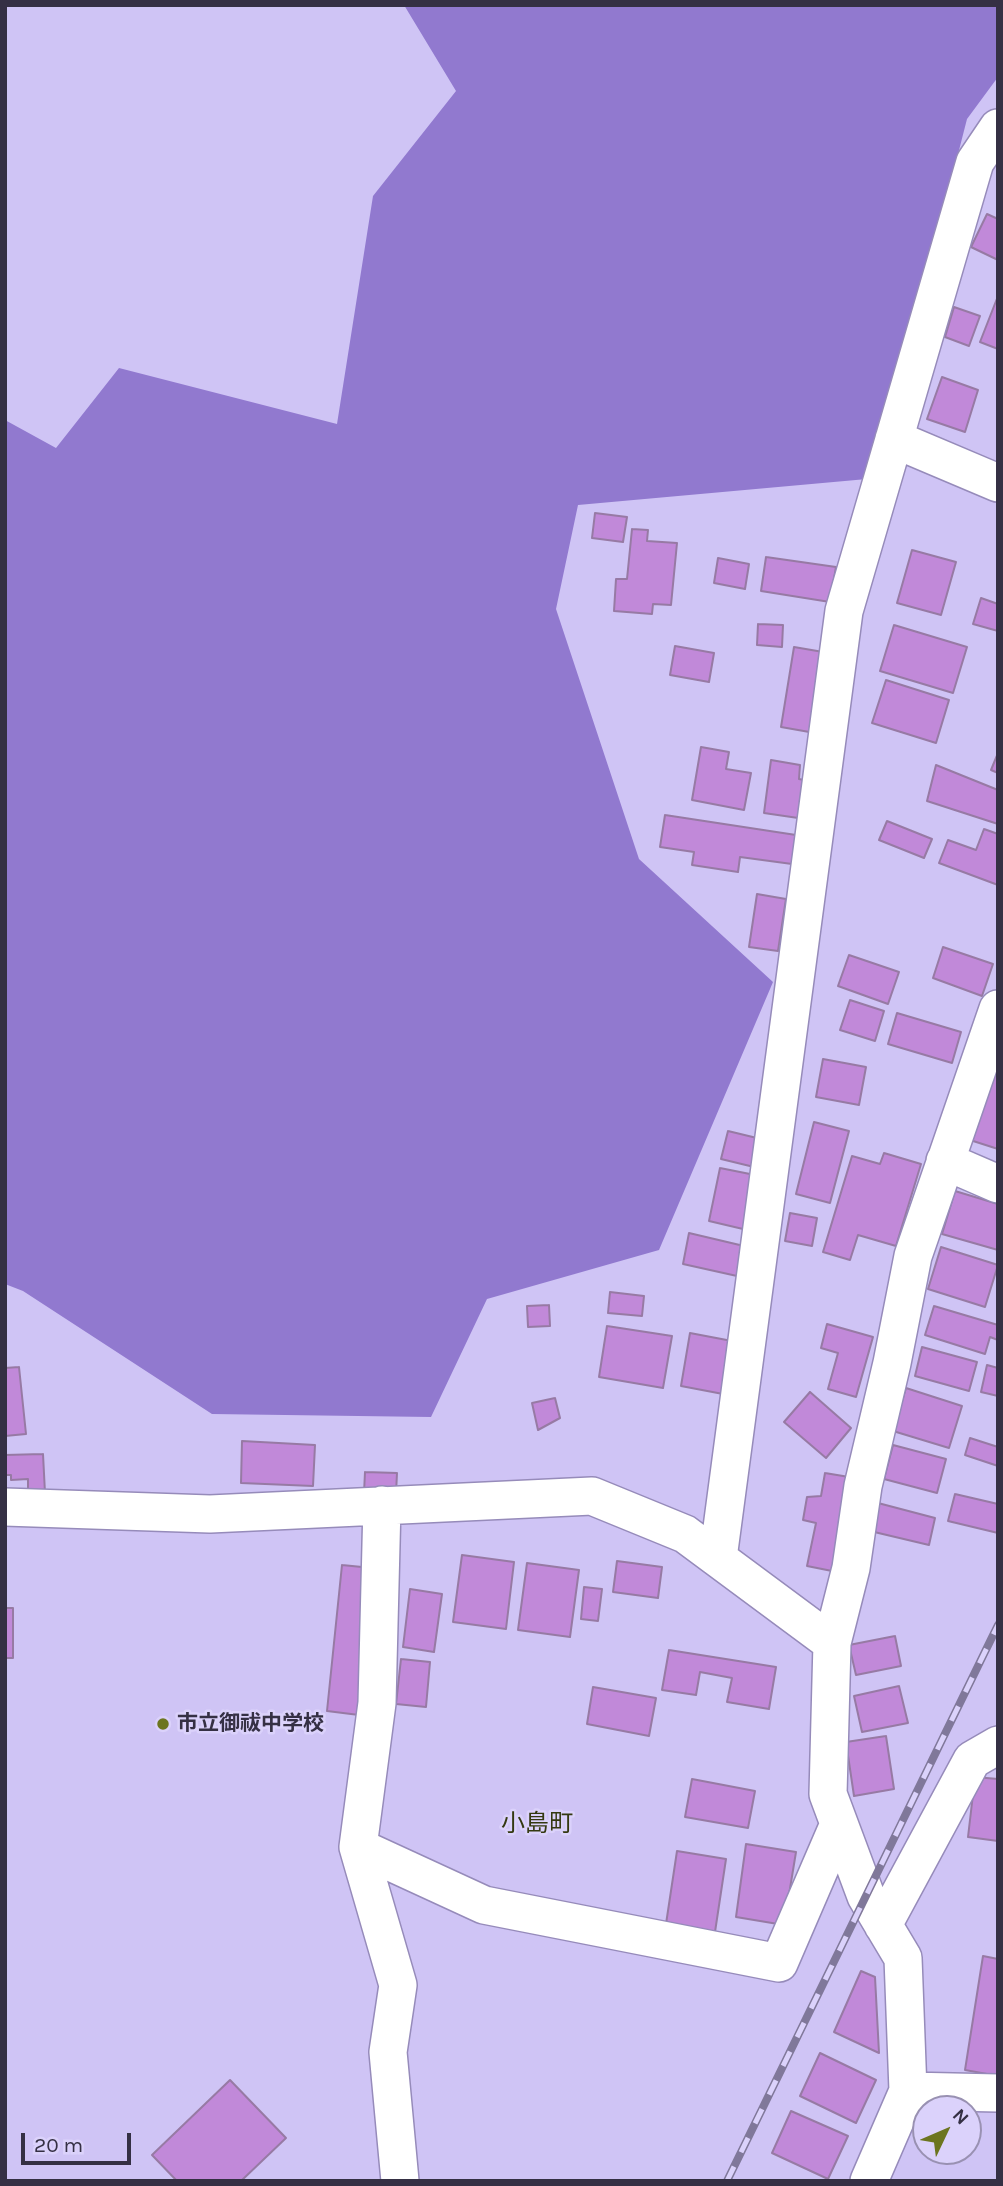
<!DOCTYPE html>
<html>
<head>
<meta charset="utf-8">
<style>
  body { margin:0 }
  #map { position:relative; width:1003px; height:2186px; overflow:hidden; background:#cfc4f5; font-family:Karla,sans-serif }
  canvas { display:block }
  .frame { position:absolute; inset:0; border:7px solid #353044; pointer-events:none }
  .north { position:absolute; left:912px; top:2095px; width:70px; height:70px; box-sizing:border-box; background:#dbd2fb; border:2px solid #9991b2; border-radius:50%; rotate:46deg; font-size:19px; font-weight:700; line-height:28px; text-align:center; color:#353044 }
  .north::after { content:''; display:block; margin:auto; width:24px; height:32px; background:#6c751f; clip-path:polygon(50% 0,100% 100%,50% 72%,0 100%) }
  .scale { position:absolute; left:21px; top:2133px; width:110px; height:32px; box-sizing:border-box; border:4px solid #353044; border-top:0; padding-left:9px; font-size:21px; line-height:24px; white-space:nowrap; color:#353044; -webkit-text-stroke:5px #dbd2fb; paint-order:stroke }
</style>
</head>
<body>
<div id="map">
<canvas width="1003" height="2186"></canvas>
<div class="frame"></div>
<div class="north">N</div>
<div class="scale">20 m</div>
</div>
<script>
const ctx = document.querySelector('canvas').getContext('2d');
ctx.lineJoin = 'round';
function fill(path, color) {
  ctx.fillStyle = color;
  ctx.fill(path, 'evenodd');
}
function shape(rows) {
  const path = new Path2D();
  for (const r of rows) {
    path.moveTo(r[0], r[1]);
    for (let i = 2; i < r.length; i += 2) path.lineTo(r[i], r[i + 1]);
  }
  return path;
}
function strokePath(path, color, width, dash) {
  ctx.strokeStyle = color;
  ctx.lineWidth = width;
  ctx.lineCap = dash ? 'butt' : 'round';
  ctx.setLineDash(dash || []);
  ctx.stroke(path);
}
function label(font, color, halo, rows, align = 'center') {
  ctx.font = font + ' Karla,"Noto Sans JP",sans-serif';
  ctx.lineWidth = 5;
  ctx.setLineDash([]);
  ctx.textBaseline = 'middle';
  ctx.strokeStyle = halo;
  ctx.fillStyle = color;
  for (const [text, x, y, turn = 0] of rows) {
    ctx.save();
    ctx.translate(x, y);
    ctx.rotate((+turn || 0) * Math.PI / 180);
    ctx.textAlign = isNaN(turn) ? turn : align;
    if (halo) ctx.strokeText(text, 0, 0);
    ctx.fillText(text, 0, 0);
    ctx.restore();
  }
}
const forest = shape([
  [404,5,998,5,998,77,967,119,914,326,867,479,578,505,556,609,639,859,773,982,659,1250,487,1299,431,1417,212,1414,23,1291,5,1284,5,420,56,448,119,368,337,424,373,196,456,91]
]);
const building = shape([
  [987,214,998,219,998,260,971,247,987,214],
  [998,296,998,349,980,342,998,296],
  [954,307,980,316,969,346,945,337,954,307],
  [942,377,978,390,965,432,927,419,942,377],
  [595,513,627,517,623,542,592,538,595,513],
  [632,529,648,530,647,541,677,543,671,605,653,604,652,614,614,611,616,579,627,579,632,529],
  [912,550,956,562,941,615,897,603,912,550],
  [766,557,836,567,830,602,761,591,766,557],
  [718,558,749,564,745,589,714,583,718,558],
  [981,598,998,604,998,631,973,624,981,598],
  [758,624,783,625,782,647,757,645,758,624],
  [894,625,967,647,953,693,880,671,894,625],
  [675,646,714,653,709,682,670,675,675,646],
  [794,647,829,653,815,733,781,727,794,647],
  [886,680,949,700,936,743,872,723,886,680],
  [701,747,729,752,726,769,751,773,744,810,692,800,701,747],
  [998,753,998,773,991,770,998,753],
  [771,760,800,765,799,779,809,781,805,819,764,813,771,760],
  [936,765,998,790,998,824,927,801,936,765],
  [665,815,796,835,792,864,740,857,738,872,692,865,694,852,660,847,665,815],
  [887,821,932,839,924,858,879,840,887,821],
  [984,829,998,834,998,885,939,863,948,840,976,850,984,829],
  [757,894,786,899,778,951,749,947,757,894],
  [943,947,993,964,982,996,933,978,943,947],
  [849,955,899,972,888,1004,838,986,849,955],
  [850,1000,884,1011,875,1041,840,1030,850,1000],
  [897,1013,961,1032,952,1063,888,1044,897,1013],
  [823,1059,866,1067,859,1105,816,1097,823,1059],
  [993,1070,998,1071,998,1149,970,1140,993,1070],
  [814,1122,849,1131,830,1203,796,1194,814,1122],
  [728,1131,761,1139,754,1167,721,1159,728,1131],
  [884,1153,921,1164,896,1246,858,1235,850,1260,823,1252,852,1156,880,1164,884,1153],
  [720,1168,755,1175,743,1229,709,1221,720,1168],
  [955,1191,998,1204,998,1250,942,1234,955,1191],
  [790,1213,817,1218,812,1246,785,1241,790,1213],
  [689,1233,744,1246,737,1276,683,1264,689,1233],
  [941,1247,998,1265,985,1307,928,1289,941,1247],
  [610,1292,644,1296,642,1316,608,1313,610,1292],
  [549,1305,550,1326,528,1327,527,1306,549,1305],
  [934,1306,998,1325,998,1340,990,1337,985,1354,925,1335,934,1306],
  [827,1324,873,1337,856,1397,828,1389,838,1353,821,1348,827,1324],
  [607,1326,672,1336,663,1388,599,1377,607,1326],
  [690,1333,732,1341,723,1394,681,1386,690,1333],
  [922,1347,977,1362,969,1391,915,1376,922,1347],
  [987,1365,998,1368,998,1396,981,1392,987,1365],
  [19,1367,26,1434,5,1436,5,1368,19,1367],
  [906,1388,962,1406,949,1448,893,1431,906,1388],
  [810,1392,851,1428,826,1458,784,1422,810,1392],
  [555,1398,560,1418,538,1430,532,1403,555,1398],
  [970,1438,998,1447,998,1466,965,1455,970,1438],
  [242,1441,315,1445,313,1486,241,1483,242,1441],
  [893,1445,946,1459,937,1493,884,1479,893,1445],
  [43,1454,45,1493,28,1494,28,1479,11,1480,11,1475,5,1475,5,1455,43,1454],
  [365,1472,397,1473,396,1494,364,1493,365,1472],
  [825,1473,855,1478,837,1572,807,1566,816,1523,803,1520,807,1497,821,1496,825,1473],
  [955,1494,998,1504,998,1533,948,1521,955,1494],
  [878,1503,935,1518,929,1545,870,1531,878,1503],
  [462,1555,514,1562,506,1629,453,1622,462,1555],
  [617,1561,662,1567,658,1598,613,1592,617,1561],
  [527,1563,579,1570,570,1637,518,1630,527,1563],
  [342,1565,382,1569,367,1716,327,1711,342,1565],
  [5,1576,5,1608,13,1608,13,1658,5,1658,5,1576],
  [584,1587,602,1589,598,1621,581,1619,584,1587],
  [410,1589,442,1594,434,1652,403,1647,410,1589],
  [895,1636,901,1666,856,1675,849,1645,895,1636],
  [669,1650,776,1667,769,1709,727,1702,732,1678,700,1672,696,1695,662,1690,669,1650],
  [401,1659,430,1662,426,1707,396,1704,401,1659],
  [899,1686,908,1723,862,1732,854,1696,899,1686],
  [593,1687,656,1698,649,1736,587,1724,593,1687],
  [886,1736,894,1789,854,1796,846,1742,886,1736],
  [975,1777,998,1779,998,1841,968,1837,975,1777],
  [692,1779,755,1791,748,1828,685,1817,692,1779],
  [746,1844,796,1852,784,1925,736,1917,746,1844],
  [677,1851,726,1859,715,1932,666,1924,677,1851],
  [983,1956,998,1959,998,2076,965,2070,983,1956],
  [861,1971,875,1977,879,2053,834,2032,861,1971],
  [820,2053,876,2080,856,2123,800,2096,820,2053],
  [230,2080,286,2138,241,2181,177,2181,152,2155,230,2080],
  [791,2111,848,2136,828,2179,772,2153,791,2111]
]);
const minor = shape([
  [894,439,998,483],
  [945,1161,998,1184],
  [382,1505,377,1703,358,1847,398,1985,388,2052,400,2181],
  [5,1507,210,1514,592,1496,685,1534,832,1643],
  [718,1558,844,611,975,162,998,128],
  [358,1847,484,1905,779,1963,839,1824],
  [883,1925,972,1760,998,1745],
  [908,2091,998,2093],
  [869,2181,908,2091,903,1958,866,1896,828,1794,832,1643,851,1568,863,1486,892,1363,913,1256,998,1009]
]);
const rail = shape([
  [727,2181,998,1625]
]);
const markers = [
  [163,1724,7,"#6c751f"]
];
const poiNames = [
  ["市立御祓中学校",177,1724]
];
const quarterNames = [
  ["小島町",537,1824]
];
fill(forest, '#9179cf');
fill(building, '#c189d9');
strokePath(building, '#977aa4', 2);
strokePath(minor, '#968bba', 40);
strokePath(minor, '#fff', 37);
strokePath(rail, '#80789a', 8);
strokePath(rail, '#dbd2fb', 5, [16]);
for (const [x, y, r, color] of markers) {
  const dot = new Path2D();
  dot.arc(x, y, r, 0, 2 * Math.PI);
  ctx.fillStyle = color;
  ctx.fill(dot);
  strokePath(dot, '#dbd2fb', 2.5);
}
label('bold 21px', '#353044', '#dbd2fb', poiNames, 'left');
label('24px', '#343911', '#dbd2fb', quarterNames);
</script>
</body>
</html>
